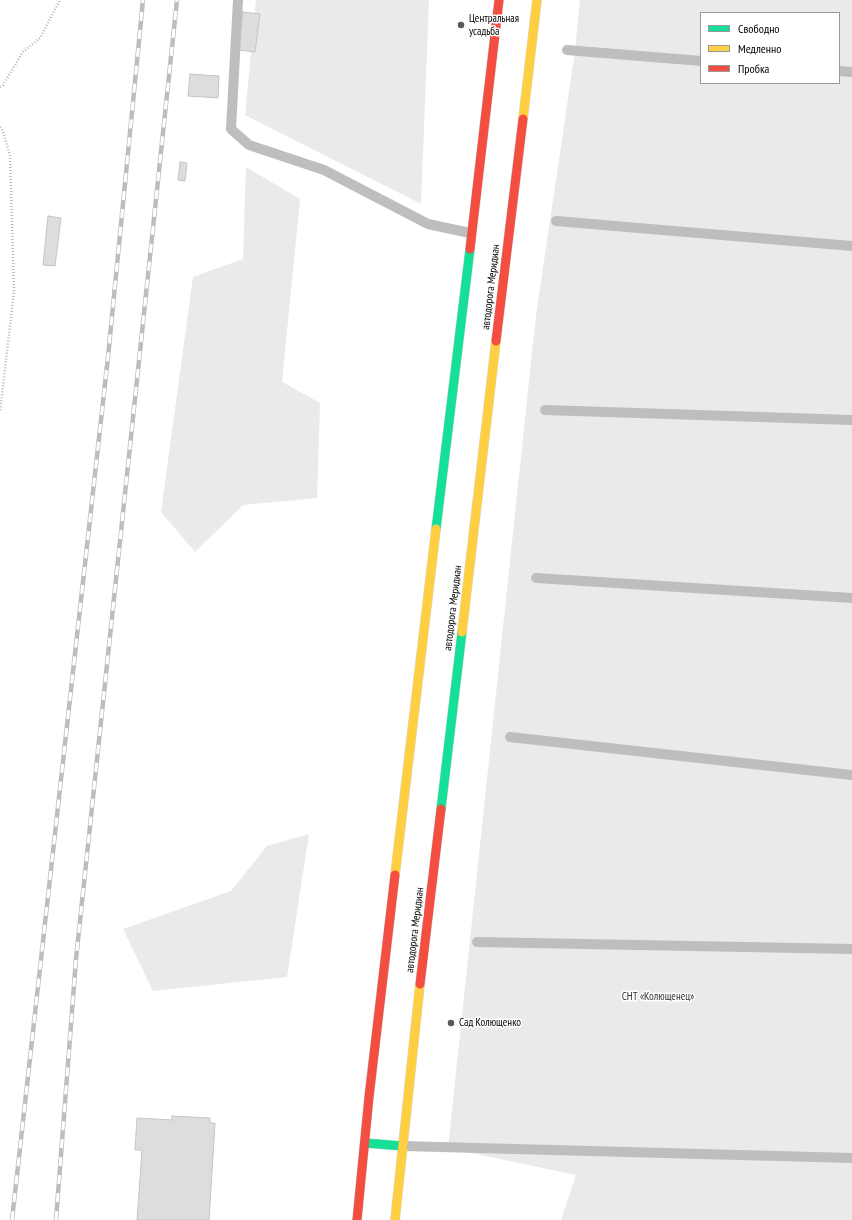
<!DOCTYPE html>
<html>
<head>
<meta charset="utf-8">
<style>
  body { margin:0 }
  #map { position:relative; width:852px; height:1220px; overflow:hidden; background:#fff; font-family:"PT Sans Narrow",sans-serif }
  canvas { display:block }
  .legend { position:absolute; left:700px; top:12px; width:140px; height:72px; box-sizing:border-box; background:#fff; border:1px solid #999; margin:0; padding:5px 7px; list-style:none; font-size:12px; color:#000 }
  .legend li { display:flex; align-items:center; gap:8px; height:20px }
  .legend b { width:20px; border:1px solid #999 }
</style>
</head>
<body>
<div id="map">
<canvas width="852" height="1220"></canvas>
<ul class="legend">
<li><b style="height:5px;background:#16e098"></b>Свободно</li>
<li><b style="height:5px;background:#ffcf43"></b>Медленно</li>
<li><b style="height:5px;background:#f24e42"></b>Пробка</li>
</ul>
</div>
<script>
const ctx = document.querySelector('canvas').getContext('2d');
ctx.lineJoin = 'round';
function fill(path, color) {
  ctx.fillStyle = color;
  ctx.fill(path, 'evenodd');
}
function shape(rows) {
  const path = new Path2D();
  for (const r of rows) {
    path.moveTo(r[0], r[1]);
    for (let i = 2; i < r.length; i += 2) path.lineTo(r[i], r[i + 1]);
  }
  return path;
}
function strokePath(path, color, width, dash) {
  ctx.strokeStyle = color;
  ctx.lineWidth = width;
  ctx.lineCap = dash ? 'butt' : 'round';
  ctx.setLineDash(dash || []);
  ctx.stroke(path);
}
function label(font, color, halo, rows, align = 'center') {
  ctx.font = font + ' "PT Sans Narrow",sans-serif';
  ctx.lineWidth = 3;
  ctx.setLineDash([]);
  ctx.textBaseline = 'middle';
  ctx.strokeStyle = halo;
  ctx.fillStyle = color;
  for (const [text, x, y, turn = 0] of rows) {
    ctx.save();
    ctx.translate(x, y);
    ctx.rotate((+turn || 0) * Math.PI / 180);
    ctx.textAlign = isNaN(turn) ? turn : align;
    if (halo) ctx.strokeText(text, 0, 0);
    ctx.fillText(text, 0, 0);
    ctx.restore();
  }
}
const green = shape([
  [256,0,429,0,421,204,245,115],
  [580,0,852,0,852,1220,561,1220,576,1175,448,1148,536,315,575,51],
  [701,13,839,13,839,83,701,83],
  [246,167,300,199,282,382,320,403,317,498,243,505,195,552,161,512,193,277,243,259],
  [309,834,287,977,153,991,123,929,231,891,267,846]
]);
const building = shape([
  [243,12,260,14,255,52,238,50,243,12],
  [190,74,219,76,218,98,188,96,190,74],
  [180,162,187,163,185,181,178,180,180,162],
  [48,216,61,218,55,266,43,265,48,216],
  [172,1116,210,1118,210,1123,215,1123,209,1220,137,1220,142,1150,135,1150,137,1118,172,1120,172,1116]
]);
const path = shape([
  [0,87,3,85,23,52,40,38,60,0],
  [0,127,3,131,10,156,14,291,0,412]
]);
const lane = shape([
  [238,0,231,129,249,145,324,170,428,224,470,233],
  [567,50,701,61],
  [839,71,852,72],
  [556,221,852,246],
  [545,410,852,420],
  [536,578,852,598],
  [510,737,852,775],
  [477,942,852,949],
  [403,1146,852,1158]
]);
const fast = shape([
  [436,529,470,249],
  [441,809,462,632],
  [365,1143,403,1146]
]);
const slow = shape([
  [523,119,537,0],
  [462,632,496,341],
  [395,875,436,529],
  [395,1220,420,984]
]);
const jam = shape([
  [470,249,499,0],
  [496,341,523,119],
  [420,984,441,809],
  [357,1220,369,1097,395,875]
]);
const rail = shape([
  [12,1220,108,357,143,0],
  [56,1220,76,959,177,0]
]);
const markers = [
  [461,25,4,"#595959"],
  [451,1023,4,"#595959"]
];
const poiNames = [
  ["Центральная",469,19],
  ["усадьба",469,32],
  ["Сад Колющенко",459,1023]
];
const streetNames = [
  ["автодорога Меридиан",491,287,-83],
  ["автодорога Меридиан",453,608,-83],
  ["автодорога Меридиан",415,930,-83]
];
const parkNames = [
  ["СНТ «Колющенец»",658,997]
];
fill(green, '#eaeaea');
fill(building, '#ddd');
strokePath(building, '#c5c5c5', 1);
strokePath(fast, '#dbdbdb', 10);
strokePath(slow, '#dbdbdb', 10);
strokePath(jam, '#dbdbdb', 10);
strokePath(path, '#b8b8b8', 2.5, [1, 2]);
strokePath(lane, '#bebebe', 10);
strokePath(fast, '#16e098', 9);
strokePath(slow, '#ffcf43', 9);
strokePath(jam, '#f24e42', 9);
strokePath(rail, '#bdbdbd', 4.5);
strokePath(rail, '#fff', 3, [9]);
for (const [x, y, r, color] of markers) {
  const dot = new Path2D();
  dot.arc(x, y, r, 0, 2 * Math.PI);
  ctx.fillStyle = color;
  ctx.fill(dot);
  strokePath(dot, '#fff', 1.5);
}
label('11px', '#000', '#fff', poiNames, 'left');
label('11px', '#000', '#fff', streetNames);
label('11px', '#303030', '#fff', parkNames);
</script>
</body>
</html>
